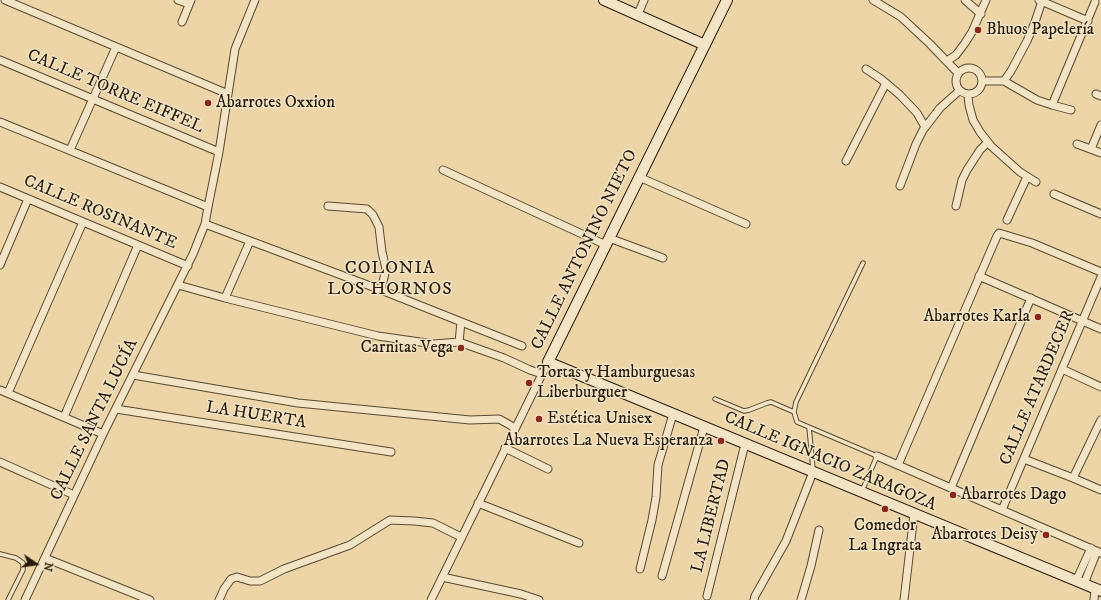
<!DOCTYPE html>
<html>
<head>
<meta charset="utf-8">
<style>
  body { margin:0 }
  #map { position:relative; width:1101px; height:600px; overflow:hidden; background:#edd5a7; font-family:"IM FELL DW Pica",serif }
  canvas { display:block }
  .north { position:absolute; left:16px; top:544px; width:40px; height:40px; -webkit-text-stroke:3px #f3e4c6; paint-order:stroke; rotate:103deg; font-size:11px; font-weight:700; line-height:16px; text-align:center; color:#271a08 }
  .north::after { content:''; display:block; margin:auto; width:14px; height:18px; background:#271a08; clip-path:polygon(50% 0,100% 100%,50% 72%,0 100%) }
</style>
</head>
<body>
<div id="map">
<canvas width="1101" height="600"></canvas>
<div class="north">N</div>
</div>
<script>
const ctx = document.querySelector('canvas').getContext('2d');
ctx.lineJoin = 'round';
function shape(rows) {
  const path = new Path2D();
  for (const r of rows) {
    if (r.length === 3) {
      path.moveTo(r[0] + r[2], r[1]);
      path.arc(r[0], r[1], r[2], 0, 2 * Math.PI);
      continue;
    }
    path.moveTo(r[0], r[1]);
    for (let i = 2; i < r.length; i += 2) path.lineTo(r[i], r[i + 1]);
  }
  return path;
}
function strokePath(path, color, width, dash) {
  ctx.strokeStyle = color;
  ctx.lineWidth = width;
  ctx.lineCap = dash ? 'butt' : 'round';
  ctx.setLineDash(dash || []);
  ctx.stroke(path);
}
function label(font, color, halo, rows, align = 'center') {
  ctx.font = font + ' "IM FELL DW Pica",serif';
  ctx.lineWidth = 3;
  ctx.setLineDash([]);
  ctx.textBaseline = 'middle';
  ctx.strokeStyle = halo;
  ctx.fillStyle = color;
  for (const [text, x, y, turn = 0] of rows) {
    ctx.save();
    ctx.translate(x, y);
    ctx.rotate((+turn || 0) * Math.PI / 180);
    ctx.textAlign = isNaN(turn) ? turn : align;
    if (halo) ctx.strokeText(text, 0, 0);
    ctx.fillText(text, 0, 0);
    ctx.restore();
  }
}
const lane = shape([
  [715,399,744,411,749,410,767,403,771,402,794,412],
  [809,427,813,469],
  [862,491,877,456,797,422,794,412,796,402,863,263],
  [0,554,16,558,23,563,23,570,8,600]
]);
const street = shape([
  [5,0,228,94],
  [178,0,189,4],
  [873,0,901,17,930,44,958,73],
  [965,0,981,14],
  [1039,0,1088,21],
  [638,14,644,0],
  [182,22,191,0],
  [0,60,219,152],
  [947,61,956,55,965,43,972,32,986,0],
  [969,81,13],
  [866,69,881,79,900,95,917,113,925,127],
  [983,81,1004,81,1037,100,1052,105,1071,110],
  [1004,81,1011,71,1027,41,1035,22,1042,1],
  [1096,94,1101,96],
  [968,95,969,105,973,120,980,132,991,146,1020,172,1036,182],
  [1052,105,1095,2],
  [0,122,208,207],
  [1077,144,1101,153],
  [1091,149,1101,125],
  [70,150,116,47],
  [846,161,886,83],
  [443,170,606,245],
  [639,177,746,224],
  [900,186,916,144,923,130,940,108,959,91],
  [0,187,188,266],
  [1054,194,1101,214],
  [328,206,367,209,373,215,379,227,382,252,386,269,381,290],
  [956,206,962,180,967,170,980,150,988,142],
  [1007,220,1027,177],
  [205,224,381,290,522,346],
  [609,238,663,258],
  [0,265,28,199],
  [979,276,1101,329],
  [178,285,225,298,378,336,434,344,459,342,504,358,530,370,542,374],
  [225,298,250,241],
  [459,342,461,322],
  [1062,369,1101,387],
  [133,375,298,403,470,420,499,419,510,425,515,429],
  [0,390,103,434],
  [8,393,83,222],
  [116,409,391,452],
  [64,417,138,245],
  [505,448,548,469],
  [877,456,1101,553],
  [1024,459,1073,478,1101,490],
  [0,462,74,495],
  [898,465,997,236,999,233,1032,243,1101,272],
  [1073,478,1101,420],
  [951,488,1031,298],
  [478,503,579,543],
  [1002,510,1101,277],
  [45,558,150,600],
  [640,569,652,520,656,497,658,465,673,414],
  [662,576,704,427],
  [442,577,521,594,539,600],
  [1076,581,1091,548],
  [1084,584,1097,551],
  [707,596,745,444],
  [25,600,103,434,193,254,205,224,208,207,219,152,235,49,255,0],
  [219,600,224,589,231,579,237,577,250,581,260,581,284,569,350,545,390,520,414,521,433,523,461,537],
  [431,600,548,362],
  [754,600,755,596,786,541,813,472],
  [801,600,811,566,819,530],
  [904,600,914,514],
  [1094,600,1095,589]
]);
const secondary = shape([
  [604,0,705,45],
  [727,0,548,362,1101,591]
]);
const markers = [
  [978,30,4,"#8f2418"],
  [208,103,4,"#8f2418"],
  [1038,317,4,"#8f2418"],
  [461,348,4,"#8f2418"],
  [529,383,4,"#8f2418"],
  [539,419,4,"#8f2418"],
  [721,441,4,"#8f2418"],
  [953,495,4,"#8f2418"],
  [885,509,4,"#8f2418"],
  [1046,535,4,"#8f2418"]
];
const poiNames = [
  ["Bhuos Papelería",986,30],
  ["Abarrotes Oxxion",216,103],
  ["Abarrotes Karla",1030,317,"right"],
  ["Carnitas Vega",453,348,"right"],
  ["Tortas y Hamburguesas",537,373],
  ["Liberburguer",537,393],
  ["Estética Unisex",547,419],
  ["Abarrotes La Nueva Esperanza",713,441,"right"],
  ["Abarrotes Dago",961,495],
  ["Comedor",885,526,"center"],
  ["La Ingrata",885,546,"center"],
  ["Abarrotes Deisy",1038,535,"right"]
];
const streetNames = [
  ["CALLE TORRE EIFFEL",115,92,23],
  ["CALLE ROSINANTE",100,213,23],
  ["CALLE ANTONINO NIETO",585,250,-64],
  ["CALLE ATARDECER",1038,388,-67],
  ["LA HUERTA",256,416,9],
  ["CALLE SANTA LUCÍA",95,420,-64],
  ["CALLE IGNACIO ZARAGOZA",830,462,23],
  ["LA LIBERTAD",712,516,-76]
];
const neighbourhoodNames = [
  ["COLONIA",390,269],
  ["LOS HORNOS",390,290]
];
strokePath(lane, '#584930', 5.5);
strokePath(street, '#584930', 9);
strokePath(secondary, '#271a08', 12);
strokePath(lane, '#f3e4c6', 3.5);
strokePath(street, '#f3e4c6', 7);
strokePath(secondary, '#f3e4c6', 10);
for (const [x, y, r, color] of markers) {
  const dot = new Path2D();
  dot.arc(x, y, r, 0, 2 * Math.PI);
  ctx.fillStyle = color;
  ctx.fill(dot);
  strokePath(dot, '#f3e4c6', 1.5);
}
label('17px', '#271a08', '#f3e4c6', poiNames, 'left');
label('17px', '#271a08', '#f3e4c6', streetNames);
ctx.letterSpacing = '1px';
label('18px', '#271a08', '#f3e4c6', neighbourhoodNames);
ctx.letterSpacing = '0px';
</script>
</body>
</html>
